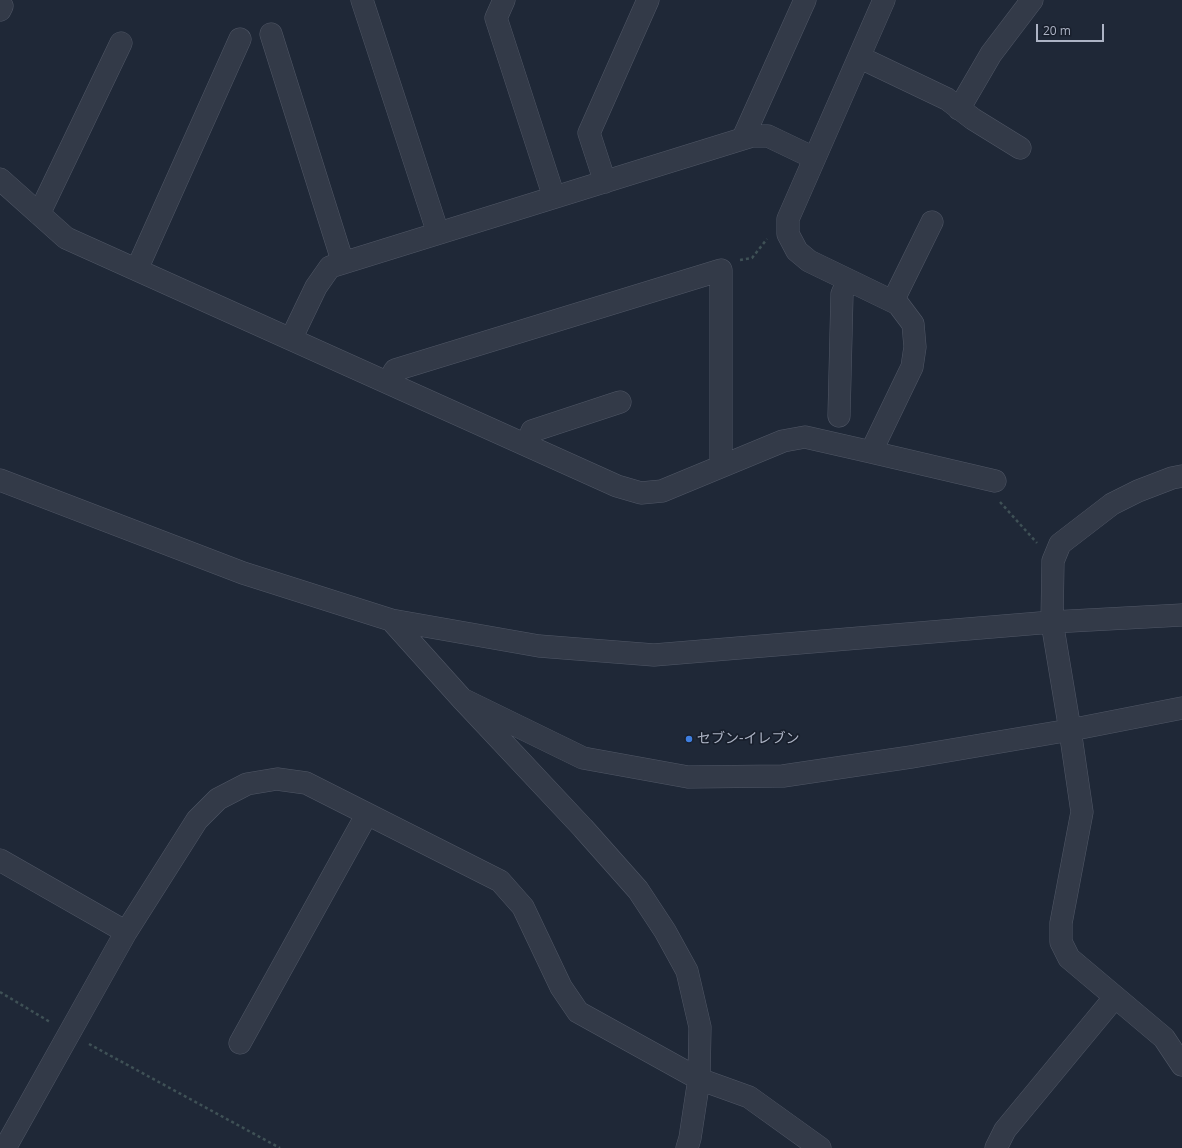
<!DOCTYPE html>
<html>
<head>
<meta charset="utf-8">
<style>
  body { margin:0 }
  #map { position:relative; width:1182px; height:1148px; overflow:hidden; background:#1f2837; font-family:"Open Sans",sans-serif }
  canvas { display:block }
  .scale { position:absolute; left:1036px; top:24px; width:68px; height:18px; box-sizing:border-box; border:2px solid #adb4c5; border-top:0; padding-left:5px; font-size:12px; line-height:14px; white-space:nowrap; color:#adb4c5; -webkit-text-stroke:3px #181f2c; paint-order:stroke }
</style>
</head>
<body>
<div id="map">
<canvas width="1182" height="1148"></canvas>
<div class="scale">20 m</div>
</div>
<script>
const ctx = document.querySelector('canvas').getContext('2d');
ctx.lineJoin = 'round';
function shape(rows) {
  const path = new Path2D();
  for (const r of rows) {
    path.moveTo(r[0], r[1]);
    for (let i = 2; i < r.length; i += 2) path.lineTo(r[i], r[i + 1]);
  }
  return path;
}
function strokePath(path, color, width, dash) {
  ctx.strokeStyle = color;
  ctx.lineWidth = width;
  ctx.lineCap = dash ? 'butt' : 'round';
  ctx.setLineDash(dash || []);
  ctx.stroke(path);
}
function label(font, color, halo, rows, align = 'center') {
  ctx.font = font + ' "Open Sans","Noto Sans JP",sans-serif';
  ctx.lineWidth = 3.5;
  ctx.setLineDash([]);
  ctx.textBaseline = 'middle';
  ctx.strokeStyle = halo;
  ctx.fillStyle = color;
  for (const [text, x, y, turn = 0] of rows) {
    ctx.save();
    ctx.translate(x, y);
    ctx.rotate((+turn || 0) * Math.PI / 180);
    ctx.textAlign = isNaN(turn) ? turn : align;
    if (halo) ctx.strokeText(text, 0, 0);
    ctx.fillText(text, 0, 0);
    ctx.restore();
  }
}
const path = shape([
  [740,260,752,258,767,239],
  [1000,502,1037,543],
  [0,992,50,1022],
  [89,1044,280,1148]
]);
const minor = shape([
  [362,0,438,233],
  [504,0,496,18,554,197],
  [0,10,2,6],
  [271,34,343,263],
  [859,57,947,99,973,119,1020,148],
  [959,109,991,54,1032,0],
  [743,138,805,0],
  [0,179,66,238,617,486,641,493,662,491,783,441,805,437,871,452,912,367,915,347,913,324,898,304,809,261,797,251,788,234,788,219,884,0],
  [605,182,589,133,648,0],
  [39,214,121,43],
  [137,269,240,39],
  [893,301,932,222],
  [291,339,316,287,330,267,752,136,768,136,814,158],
  [388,382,395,370,721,270,721,466],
  [839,416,842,294,848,280],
  [526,445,532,431,620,402],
  [871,452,995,481],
  [1182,476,1172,478,1138,491,1112,504,1060,544,1053,561,1052,622,1070,730,1082,812,1061,923,1061,942,1069,958,1164,1038,1182,1065],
  [0,480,243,573,391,620,539,646,654,655,1052,622,1182,615],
  [391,620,462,699,583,828,638,890,665,931,687,971,700,1027,699,1079,690,1138,687,1148],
  [462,699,583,758,688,777,783,776,911,757,1070,730,1182,708],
  [0,860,126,932],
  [240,1043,367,814],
  [5,1148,126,932,197,820,218,799,247,784,277,779,306,783,500,881,523,907,561,987,578,1012,699,1079,749,1097,820,1148],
  [996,1148,1005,1130,1115,997]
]);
const markers = [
  [689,739,4,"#3f7fe0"]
];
const poiNames = [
  ["セブン-イレブン",697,739]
];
strokePath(minor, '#505766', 23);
strokePath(path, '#3f5156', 2.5, [3, 3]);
strokePath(minor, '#333a48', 22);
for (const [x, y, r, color] of markers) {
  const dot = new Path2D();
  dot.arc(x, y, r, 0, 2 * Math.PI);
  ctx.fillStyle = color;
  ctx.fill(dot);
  strokePath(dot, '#181f2c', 1.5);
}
label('14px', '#adb4c5', '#181f2c', poiNames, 'left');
</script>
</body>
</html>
